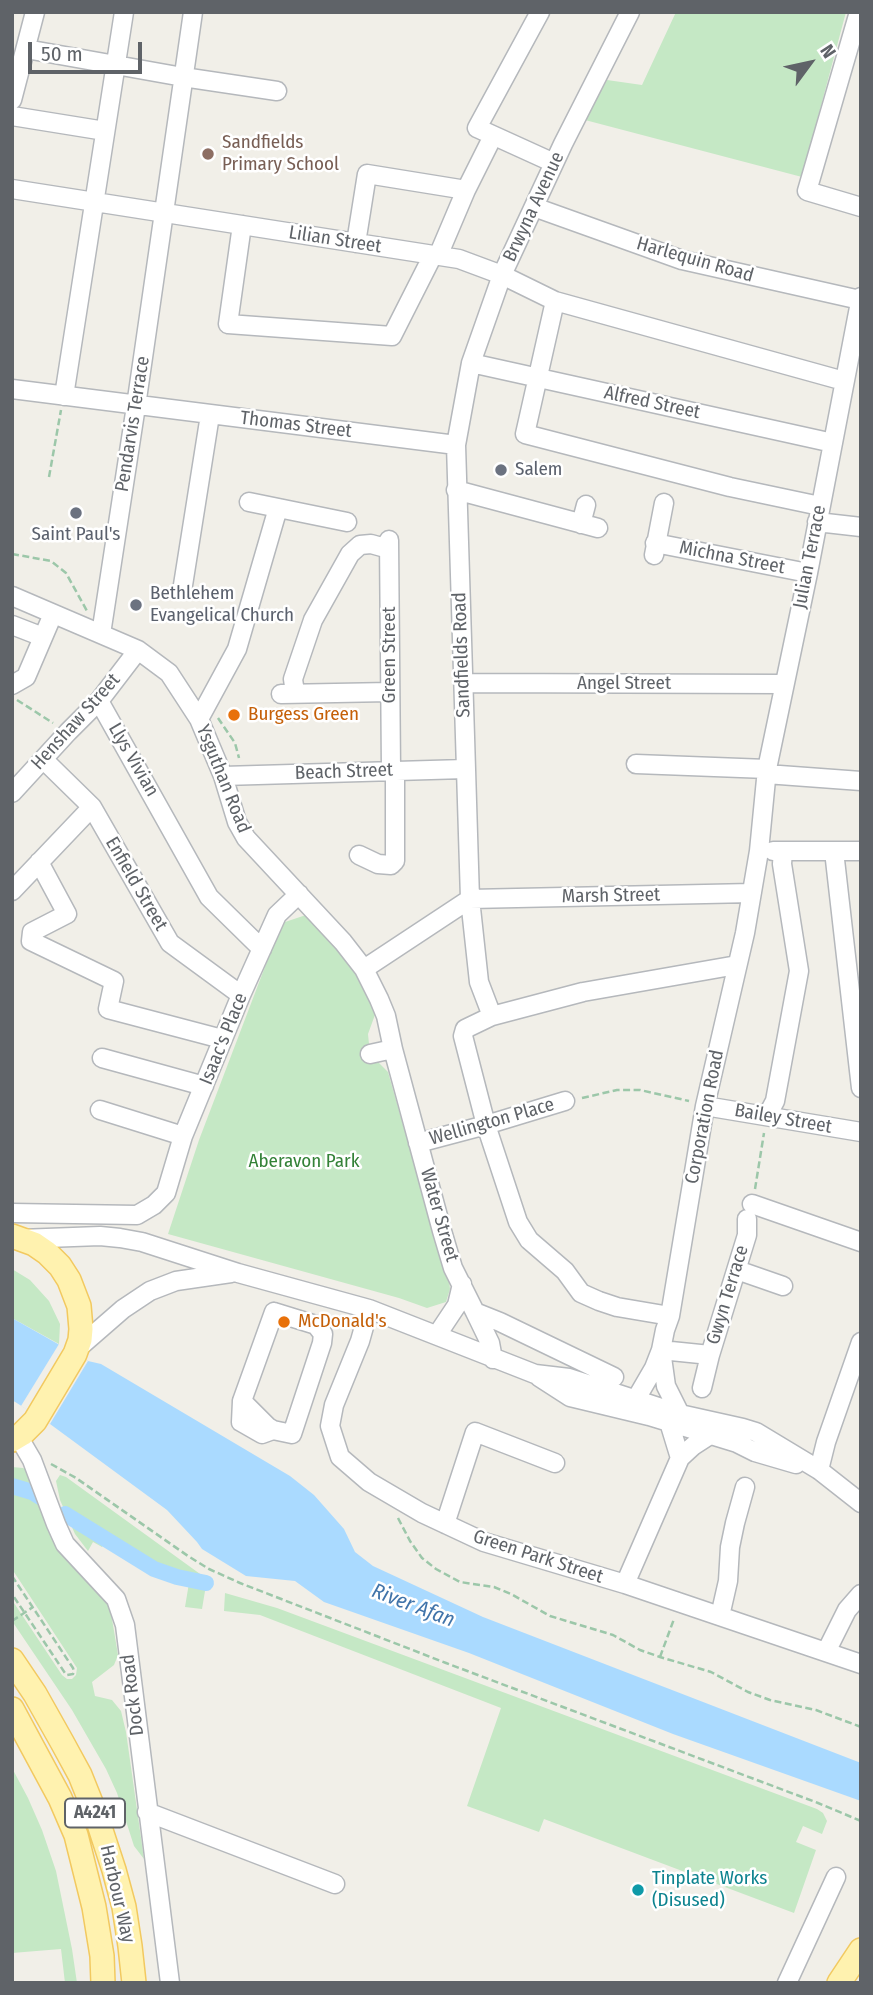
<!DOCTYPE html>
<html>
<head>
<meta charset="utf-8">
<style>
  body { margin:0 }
  #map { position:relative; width:873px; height:1995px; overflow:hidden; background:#f1efe8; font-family:"Fira Sans Condensed",sans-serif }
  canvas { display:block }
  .frame { position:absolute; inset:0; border:14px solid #5f6368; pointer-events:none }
  .north { position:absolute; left:775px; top:28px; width:70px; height:70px; -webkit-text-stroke:5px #fff; paint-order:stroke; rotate:57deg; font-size:19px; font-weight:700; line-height:28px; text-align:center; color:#5f6368 }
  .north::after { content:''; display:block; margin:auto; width:24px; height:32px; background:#5f6368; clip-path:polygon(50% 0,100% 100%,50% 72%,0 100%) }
  .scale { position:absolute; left:28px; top:42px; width:114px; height:32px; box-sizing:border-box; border:4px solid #5f6368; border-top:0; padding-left:9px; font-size:21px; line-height:24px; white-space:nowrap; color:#5f6368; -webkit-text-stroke:5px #fff; paint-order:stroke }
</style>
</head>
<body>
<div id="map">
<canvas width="873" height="1995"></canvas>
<div class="frame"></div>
<div class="north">N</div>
<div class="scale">50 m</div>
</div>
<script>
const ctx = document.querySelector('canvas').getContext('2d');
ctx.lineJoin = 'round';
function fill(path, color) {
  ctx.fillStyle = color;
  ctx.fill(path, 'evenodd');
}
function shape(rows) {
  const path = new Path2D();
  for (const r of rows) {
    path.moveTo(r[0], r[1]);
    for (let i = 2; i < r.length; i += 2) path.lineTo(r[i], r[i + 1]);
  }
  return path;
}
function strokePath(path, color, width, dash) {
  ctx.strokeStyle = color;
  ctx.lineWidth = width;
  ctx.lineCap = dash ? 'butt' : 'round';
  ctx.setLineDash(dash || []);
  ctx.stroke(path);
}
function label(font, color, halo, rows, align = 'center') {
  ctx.font = font + ' "Fira Sans Condensed",sans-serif';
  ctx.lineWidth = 5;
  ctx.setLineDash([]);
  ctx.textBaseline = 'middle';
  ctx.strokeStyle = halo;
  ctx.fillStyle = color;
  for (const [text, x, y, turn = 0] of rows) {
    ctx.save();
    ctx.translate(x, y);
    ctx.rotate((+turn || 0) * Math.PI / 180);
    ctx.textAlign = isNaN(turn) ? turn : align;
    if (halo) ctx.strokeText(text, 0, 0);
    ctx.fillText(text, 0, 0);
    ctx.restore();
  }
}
const green = shape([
  [676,12,846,12,802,177,585,120,607,80,642,85],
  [309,914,358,976,376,1012,368,1034,370,1054,388,1072,405,1132,448,1272,450,1289,446,1302,427,1308,399,1298,168,1234,199,1140,271,951,285,922],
  [12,1269,30,1280,49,1301,60,1324,59,1344,12,1318],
  [12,1467,23,1468,27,1470,61,1552,68,1561,104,1596,110,1607,118,1655,114,1665,92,1682,95,1696,112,1700,121,1711,126,1732,144,1859,134,1846,117,1793,106,1769,72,1710,12,1621,12,1600,62,1675,67,1679,72,1679,76,1675,77,1668,12,1569],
  [60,1475,66,1477,207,1579,202,1609,185,1607,189,1583,159,1573,104,1544,102,1547,93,1542,88,1551,75,1534,60,1500,56,1481],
  [225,1593,277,1608,817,1809,823,1813,827,1821,822,1834,803,1826,796,1842,816,1850,794,1913,544,1819,539,1832,467,1806,501,1708,260,1615,224,1611],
  [12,1768,28,1798,42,1830,56,1871,72,1949,77,1983,65,1983,61,1949,12,1953]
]);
const water = shape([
  [12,1318,88,1361,101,1364,290,1476,314,1495,344,1529,355,1552,373,1566,483,1617,861,1763,861,1801,673,1734,469,1653,324,1602,295,1581,246,1576,202,1549,197,1542,167,1510,50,1424,12,1400]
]);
const pier = shape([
  [59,1344,88,1361,50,1424,21,1406]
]);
const canal = shape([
  [12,1486,32,1492,40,1497],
  [65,1514,154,1569,177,1577,206,1583]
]);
const path = shape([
  [49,477,61,410],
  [12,554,51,561,66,573,87,611],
  [17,700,53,723],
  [218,718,235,743,239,758],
  [582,1098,617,1090,640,1090,689,1101],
  [755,1189,764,1133],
  [51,1464,76,1478,188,1556,209,1569,240,1583,446,1663,818,1803,861,1821],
  [398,1518,410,1541,422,1558,436,1569,460,1582,494,1587,511,1594,550,1616,613,1635,640,1650,660,1657,711,1672,748,1692,770,1700,816,1710,861,1727],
  [12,1576,73,1668,74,1671,73,1674,67,1675,65,1673,12,1594],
  [660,1657,674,1619]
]);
const minor = shape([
  [540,12,477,128,554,163],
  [859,12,807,191,861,207],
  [26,49,183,77,277,91],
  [12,100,35,12],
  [12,116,105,131],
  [12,189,459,259,502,275,555,301,844,381],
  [466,190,489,144],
  [534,207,682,260,860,300],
  [242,225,228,324,392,336,433,255],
  [356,243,367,174,466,190,438,256],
  [555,301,525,434,730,487,820,506],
  [471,363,833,443],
  [12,389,456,445],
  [64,396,124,12],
  [456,490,598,528],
  [249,502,347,522],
  [817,522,861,527],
  [581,524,586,505],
  [389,540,391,770],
  [655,543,808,573],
  [654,555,664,503],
  [183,585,210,415],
  [12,596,138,650,169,673,199,719,223,776,237,822,246,838,343,942,364,969,379,999,386,1016,393,1049,442,1231,453,1268,475,1312,500,1322,614,1377],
  [12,625,43,637],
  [101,634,136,406,193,12],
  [463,683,784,684],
  [12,685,26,677,53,614],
  [295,693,293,679,313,620,350,554,360,545,371,544,389,549],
  [281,694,390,692],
  [99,701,209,897,262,949],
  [199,719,237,649,278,508],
  [44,760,92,807,170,943,241,995],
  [636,764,767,769],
  [766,774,861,781],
  [223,776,465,769],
  [12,793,68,732,99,701,138,650],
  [773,851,861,851],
  [834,851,861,1088],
  [359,855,378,864,391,865,395,861,395,770],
  [39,862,67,914,32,932,31,941,114,981,108,1009,222,1039],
  [12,891,92,807],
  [470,899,752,893],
  [364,969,470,899],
  [492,1016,479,982,470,899,456,445,471,363,502,275,563,144,630,12],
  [370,1054,393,1049],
  [102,1058,204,1086],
  [705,1106,861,1132],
  [100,1110,183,1136],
  [767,1116,775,1101,799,971,782,864,783,851],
  [418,1143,486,1125,565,1101],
  [752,1204,861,1242],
  [12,1213,137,1215,154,1205,166,1193,183,1136,241,995,277,915,299,894],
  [20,1239,100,1236,120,1238,142,1242,238,1273,369,1309,535,1374,569,1378,680,1414,743,1428,756,1432,819,1470,861,1503],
  [737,1270,783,1286],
  [369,1309,360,1341,334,1405,330,1426,340,1457,369,1482,422,1513,484,1542,625,1584,861,1664],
  [274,1312,316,1325,323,1334,322,1343,292,1434,273,1430,268,1427,242,1401,274,1312],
  [475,1312,490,1343,493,1359],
  [670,1316,617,1307,599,1301,581,1293,565,1271,529,1240,518,1222,486,1125,463,1036,465,1029,492,1016,583,992,737,965],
  [437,1335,457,1305,462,1284],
  [77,1349,123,1309,150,1291,176,1281,231,1273],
  [539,1377,570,1397,649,1416,737,1443,755,1452,796,1464],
  [702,1388,710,1355,747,1235,747,1219],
  [242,1401,241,1422,262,1434,273,1430],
  [643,1408,636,1399,654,1368,661,1350,710,1355],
  [680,1414,666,1386,661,1350,665,1330,670,1316,705,1106,745,933,759,851,767,769,808,573,861,297],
  [669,1422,680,1458],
  [18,1436,32,1460,56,1524,65,1544,116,1599,125,1625,170,1983],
  [819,1470,826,1442,861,1342],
  [445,1524,475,1432,555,1463],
  [625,1584,680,1458,693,1446,710,1435],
  [720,1616,728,1581,730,1547,735,1523,745,1487],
  [826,1652,847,1610,861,1594],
  [147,1812,335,1884],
  [787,1983,836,1877]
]);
const major = shape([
  [12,1236,34,1244,47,1253,60,1266,69,1280,79,1306,81,1329,80,1340,75,1354,35,1421,22,1434,12,1440],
  [12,1660,35,1694,62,1742,80,1775,96,1815,114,1870,124,1907,130,1946,134,1983],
  [12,1709,60,1798,76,1835,94,1907,102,1956,103,1983],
  [839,1983,861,1950]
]);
const pathBridge = shape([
  [12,1621,33,1607]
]);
const markers = [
  [208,154,7,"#8d6e63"],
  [501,470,7,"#6b7280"],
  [76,513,7,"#6b7280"],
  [136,605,7,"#6b7280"],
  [234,715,7,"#e8710a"],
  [284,1322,7,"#e8710a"],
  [638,1890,7,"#0f9aa8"]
];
const shields = [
  [95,1813,60]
];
const shieldNames = [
  ["A4241",95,1813]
];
const educationNames = [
  ["Sandfields",222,143],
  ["Primary School",222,165]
];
const streetNames = [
  ["Brwyna Avenue",534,207,-65],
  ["Lilian Street",335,240,9],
  ["Harlequin Road",695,260,16],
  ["Alfred Street",652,403,12],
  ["Pendarvis Terrace",133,424,-81],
  ["Thomas Street",296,425,7],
  ["Julian Terrace",810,557,-79],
  ["Michna Street",732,558,11],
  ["Green Street",390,655,-90],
  ["Sandfields Road",462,655,-92],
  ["Angel Street",624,684],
  ["Henshaw Street",76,722,-48],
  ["Llys Vivian",133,760,60],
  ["Beach Street",344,772,-2],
  ["Ysguthan Road",223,779,68],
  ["Enfield Street",136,884,60],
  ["Marsh Street",611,896,-1],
  ["Isaac's Place",224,1039,-68],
  ["Corporation Road",705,1117,-79],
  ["Bailey Street",783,1119,10],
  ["Wellington Place",492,1122,-16],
  ["Water Street",439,1215,74],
  ["Gwyn Terrace",728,1295,-73],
  ["Green Park Street",538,1557,18],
  ["Dock Road",133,1695,-97],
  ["Harbour Way",117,1894,77]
];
const worshipNames = [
  ["Salem",515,470],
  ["Saint Paul's",76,535,"center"],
  ["Bethlehem",150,594],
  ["Evangelical Church",150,616]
];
const foodNames = [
  ["Burgess Green",248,715],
  ["McDonald's",298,1322]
];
const parkNames = [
  ["Aberavon Park",304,1162]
];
const cultureNames = [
  ["Tinplate Works",652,1879],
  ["(Disused)",652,1901]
];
const waterNames = [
  ["River Afan",413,1606,21]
];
fill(green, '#c5e8c5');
fill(water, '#aadaff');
fill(pier, '#f1efe8');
strokePath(canal, '#aadaff', 16);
strokePath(minor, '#b5b8bc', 21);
strokePath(major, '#f2c960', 26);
strokePath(path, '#9cc7a9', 2.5, [7, 3.5]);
strokePath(minor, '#fff', 18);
strokePath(major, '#fff2af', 23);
strokePath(pathBridge, '#9cc7a9', 2.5, [7, 3.5]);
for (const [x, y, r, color] of markers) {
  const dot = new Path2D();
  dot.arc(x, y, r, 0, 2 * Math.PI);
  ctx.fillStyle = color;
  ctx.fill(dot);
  strokePath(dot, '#fff', 2.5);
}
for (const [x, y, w] of shields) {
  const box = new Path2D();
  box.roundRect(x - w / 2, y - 14.5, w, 29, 5);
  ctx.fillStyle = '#fff';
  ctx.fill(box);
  strokePath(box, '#5f6368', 2);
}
label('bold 18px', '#5f6368', null, shieldNames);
label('19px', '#785e54', '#fff', educationNames, 'left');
label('19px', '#5f6368', '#fff', streetNames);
label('19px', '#5b616d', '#fff', worshipNames, 'left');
label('19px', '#c56008', '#fff', foodNames, 'left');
label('19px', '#348238', '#fff', parkNames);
label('19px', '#0d838f', '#fff', cultureNames, 'left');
label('italic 21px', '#4174aa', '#fff', waterNames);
</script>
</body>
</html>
